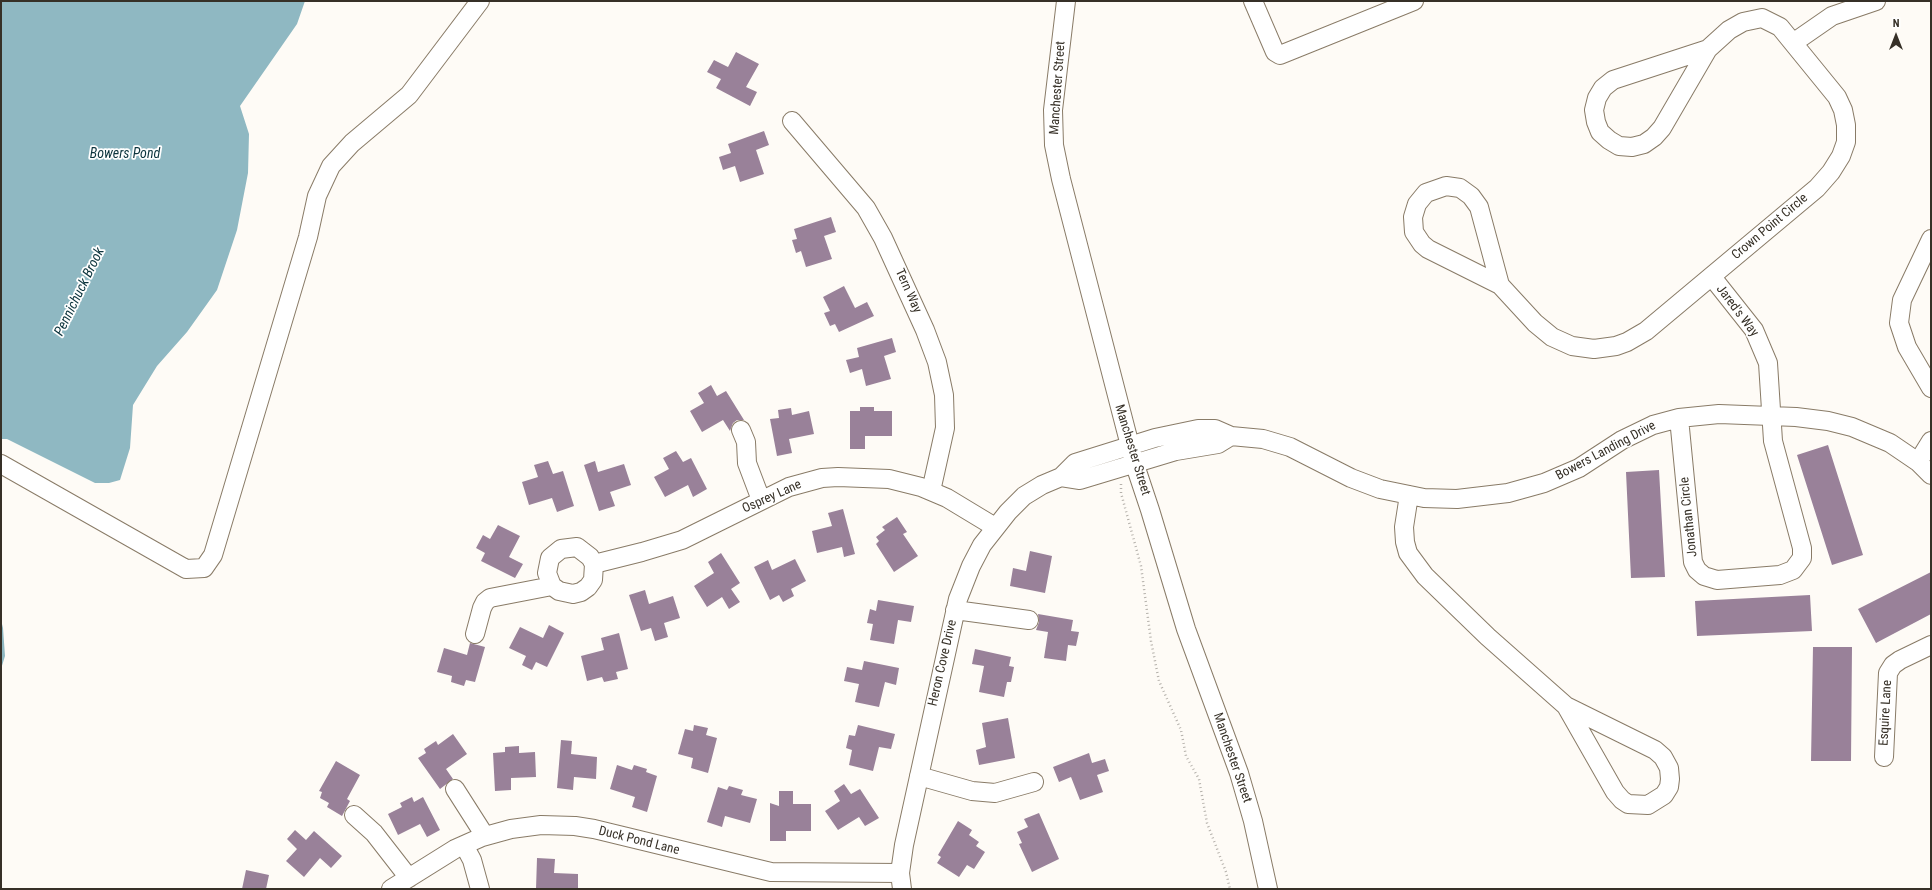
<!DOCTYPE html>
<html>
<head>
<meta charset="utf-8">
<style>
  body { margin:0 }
  #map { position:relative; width:1932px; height:890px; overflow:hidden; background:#fefbf6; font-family:"Roboto Condensed",sans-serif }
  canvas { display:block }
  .frame { position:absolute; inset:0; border:2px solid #363027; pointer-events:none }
  .north { position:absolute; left:1876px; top:16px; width:40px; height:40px; -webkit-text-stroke:3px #fff; paint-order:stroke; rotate:0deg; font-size:11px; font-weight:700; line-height:16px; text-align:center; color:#363027 }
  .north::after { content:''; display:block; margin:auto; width:14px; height:18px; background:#363027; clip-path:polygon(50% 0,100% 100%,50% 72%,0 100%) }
</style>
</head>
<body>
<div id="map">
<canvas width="1932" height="890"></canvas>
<div class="frame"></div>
<div class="north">N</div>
</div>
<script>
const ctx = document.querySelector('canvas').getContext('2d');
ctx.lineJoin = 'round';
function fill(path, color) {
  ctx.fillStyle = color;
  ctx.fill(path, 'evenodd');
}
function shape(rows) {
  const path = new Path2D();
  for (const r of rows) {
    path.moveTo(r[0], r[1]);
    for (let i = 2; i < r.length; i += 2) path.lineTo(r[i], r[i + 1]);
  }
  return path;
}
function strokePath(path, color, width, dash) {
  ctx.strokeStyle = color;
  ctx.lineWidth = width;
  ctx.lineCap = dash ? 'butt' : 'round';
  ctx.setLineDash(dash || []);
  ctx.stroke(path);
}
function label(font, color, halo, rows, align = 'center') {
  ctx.font = font + ' "Roboto Condensed",sans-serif';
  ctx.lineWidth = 3.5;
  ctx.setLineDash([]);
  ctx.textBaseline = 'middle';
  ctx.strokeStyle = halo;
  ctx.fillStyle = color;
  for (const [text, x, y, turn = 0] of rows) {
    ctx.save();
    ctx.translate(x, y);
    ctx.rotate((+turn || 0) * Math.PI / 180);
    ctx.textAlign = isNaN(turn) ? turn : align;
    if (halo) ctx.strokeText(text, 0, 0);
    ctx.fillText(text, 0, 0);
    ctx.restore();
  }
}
const water = shape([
  [1,1,305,1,297,24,240,106,249,134,248,173,237,230,217,290,187,332,157,366,133,405,130,448,120,480,109,483,95,483,7,439,1,439],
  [1,620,3,628,5,656,1,669]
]);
const building = shape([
  [736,52,759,64,746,87,757,92,750,106,716,88,721,79,707,72,714,60,728,67],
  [764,131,769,145,756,150,764,174,740,182,735,166,723,170,719,157,731,153,728,144],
  [831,217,836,232,824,236,832,259,806,267,801,251,796,253,792,240,797,239,794,229],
  [844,286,855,308,867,302,874,316,839,332,835,324,830,326,824,313,830,311,823,297],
  [892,338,896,352,884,356,891,379,866,386,862,369,850,373,846,360,859,357,857,348],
  [711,385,717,396,726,391,744,420,737,420,733,423,730,431,723,420,702,432,690,411,704,403,698,393],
  [860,407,874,407,874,411,892,411,892,436,865,436,865,449,850,449,850,411,860,411],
  [791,408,792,415,809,411,814,434,789,439,792,453,777,456,770,419,779,418,778,410],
  [1828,445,1863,555,1832,565,1797,455],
  [676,451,683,462,691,458,707,489,693,497,688,485,665,497,654,477,669,469,663,458],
  [548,461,553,474,563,471,574,506,557,512,552,498,529,505,522,482,538,477,534,465],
  [595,461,598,472,624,464,631,485,610,492,615,506,599,511,584,465],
  [1659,470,1665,577,1631,578,1626,472],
  [843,509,855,554,844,557,842,547,817,553,812,531,832,526,828,513],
  [897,517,907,532,903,534,918,556,894,572,876,544,879,541,876,537,885,530,882,527],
  [498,525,520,536,509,557,523,564,515,578,481,561,485,553,476,548,483,535,490,539],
  [1030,551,1052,556,1045,593,1010,586,1013,568,1026,571],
  [721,553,740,583,731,589,740,602,729,609,722,597,707,607,694,586,714,573,708,562],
  [795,559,806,581,791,589,794,596,783,602,779,595,770,600,754,567,768,560,772,570],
  [1931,572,1931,614,1876,643,1858,609],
  [645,590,649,604,673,596,680,618,664,623,668,637,655,641,651,628,641,631,629,595],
  [1810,595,1812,631,1697,636,1695,601],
  [878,600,914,606,911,622,898,620,894,644,870,640,873,624,867,623,870,609,876,611],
  [1038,614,1073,620,1071,631,1079,632,1076,646,1068,645,1066,661,1044,658,1048,632,1036,630,1039,622],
  [549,625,564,633,547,667,536,662,532,670,522,665,526,656,509,648,520,627,543,638],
  [619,633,628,669,616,672,618,679,604,682,602,677,587,681,581,656,604,650,601,638],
  [470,643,485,647,475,682,466,680,464,686,451,682,452,676,437,672,444,648,467,655],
  [1813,647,1852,647,1851,761,1811,761],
  [975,649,1011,657,1009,666,1014,667,1011,682,1007,682,1004,697,979,692,984,666,972,664],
  [864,661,899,668,896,685,885,682,879,707,855,702,859,684,844,681,847,667,862,670],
  [1008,718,1015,758,979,765,976,750,986,747,982,723],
  [694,725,708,728,706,735,717,738,708,773,691,768,693,758,678,754,685,729,693,731],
  [858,725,895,734,891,749,879,747,873,771,849,765,852,750,846,748,849,735,855,736],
  [453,734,467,754,446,769,453,779,440,789,418,758,426,753,424,749,436,741,438,745],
  [561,740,572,741,571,754,597,757,596,779,574,777,573,790,557,788],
  [519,746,519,753,535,752,536,777,511,778,511,790,495,791,493,753,505,752,505,747],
  [1089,753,1092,763,1105,759,1109,771,1097,775,1103,792,1080,800,1071,777,1059,782,1053,767],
  [336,761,360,775,347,799,350,801,342,816,327,807,329,803,320,798,322,792,319,791],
  [617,765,632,770,634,765,647,769,646,772,657,776,647,812,632,807,635,797,610,789],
  [844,784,851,794,860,789,879,818,865,826,859,817,838,830,825,811,840,801,834,791],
  [729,786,743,790,741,795,757,799,750,823,725,816,722,827,707,822,718,787,727,790],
  [779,791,793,791,793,804,811,804,811,831,786,831,786,841,770,841,770,803,779,806],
  [412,797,414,802,423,797,440,830,427,837,420,824,398,835,388,814,402,807,400,803],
  [1039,813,1059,859,1032,872,1019,844,1022,843,1017,832,1028,827,1024,819],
  [958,821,972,830,969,835,979,842,976,846,985,852,974,869,967,865,959,877,937,863,941,857,938,855],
  [295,830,306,840,314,831,342,856,331,868,320,858,304,877,286,861,297,849,287,839],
  [537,858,555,859,554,873,578,874,578,889,536,889],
  [246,870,269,875,266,889,242,889]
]);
const path = shape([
  [1121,484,1121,493,1141,566,1151,641,1159,681,1181,730,1186,756,1199,779,1207,823,1226,872,1230,889]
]);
const minor = shape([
  [1066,1,1053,110,1054,145,1061,179,1135,465,1150,510,1186,629,1239,773,1253,821,1268,889],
  [1253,1,1275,52,1280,55,1414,1],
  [1793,43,1832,16,1876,1],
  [792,121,866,208,883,238,925,330,937,362,944,395,945,428,931,491],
  [1931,239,1902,300,1899,323,1907,347,1931,388],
  [1500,285,1428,249,1422,244,1414,232,1413,217,1417,204,1426,193,1446,186,1460,188,1471,196,1479,207,1500,285,1535,323,1552,337,1572,346,1594,349,1616,346,1627,342,1646,331,1817,188,1831,172,1841,156,1846,142,1846,125,1843,110,1837,97,1780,27,1762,18,1743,22,1729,30,1708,49,1662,128,1654,137,1644,144,1632,147,1619,146,1609,140,1600,132,1596,122,1594,110,1597,98,1603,88,1613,80,1708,49],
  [1679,418,1693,562,1697,570,1704,576,1717,580,1780,575,1793,570,1802,558,1802,548,1773,441,1768,363,1754,330,1712,277],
  [741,430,746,442,747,463,761,500],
  [1918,462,1931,441],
  [1,464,186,569,204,568,213,555,308,237,317,196,331,166,352,143,409,95,480,1],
  [1061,477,1080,480,1176,451,1218,444,1231,436],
  [1409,495,1404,527,1405,542,1408,553,1425,576,1488,637,1566,706,1655,750,1663,757,1669,768,1670,779,1669,787,1664,795,1648,805,1628,804,1622,800,1615,792,1566,706],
  [594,564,593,580,588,587,581,592,573,594,559,591,552,586,547,573,550,558,561,549,577,547,590,557,594,564,642,552,682,540,789,487,822,478,838,477,889,479,921,487,947,498,995,527],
  [955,610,1029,620],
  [475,634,482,608,485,602,490,598,552,586],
  [1884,757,1888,673,1893,665,1900,660,1931,645],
  [919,776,972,791,995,793,1034,782],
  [455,789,485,836],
  [354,815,374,833,409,878],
  [464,845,472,860,480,889],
  [391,889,455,849,482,837,511,829,541,825,575,826,594,829,771,872,900,873],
  [902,889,900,873,904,845,958,599,971,566,982,545,1008,512,1024,496,1042,485,1061,477,1075,463,1155,438,1198,429,1215,429,1231,436,1263,439,1290,447,1351,478,1380,489,1424,498,1457,499,1508,493,1544,483,1579,468,1622,440,1653,425,1679,418,1719,414,1796,417,1828,421,1852,427,1890,443,1918,462,1931,475]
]);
const streetNames = [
  ["Manchester Street",1058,88,-86],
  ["Crown Point Circle",1770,227,-40],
  ["Tern Way",908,291,66],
  ["Jared's Way",1737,311,53],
  ["Manchester Street",1132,450,73],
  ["Bowers Landing Drive",1606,451,-28],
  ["Osprey Lane",772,497,-24],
  ["Jonathan Circle",1689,517,-96],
  ["Heron Cove Drive",943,663,-77],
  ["Esquire Lane",1886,713,-87],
  ["Manchester Street",1232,758,71],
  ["Duck Pond Lane",639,841,14]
];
const waterNames = [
  ["Bowers Pond",125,154],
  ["Pennichuck Brook",80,292,-64]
];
fill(water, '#8fb8c2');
fill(building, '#998199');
strokePath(minor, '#897b67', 20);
strokePath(path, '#b5b1ab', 2.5, [1, 3]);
strokePath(minor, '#fff', 18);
label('13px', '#363027', '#fff', streetNames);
label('italic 14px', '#0c343d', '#fff', waterNames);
</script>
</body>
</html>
